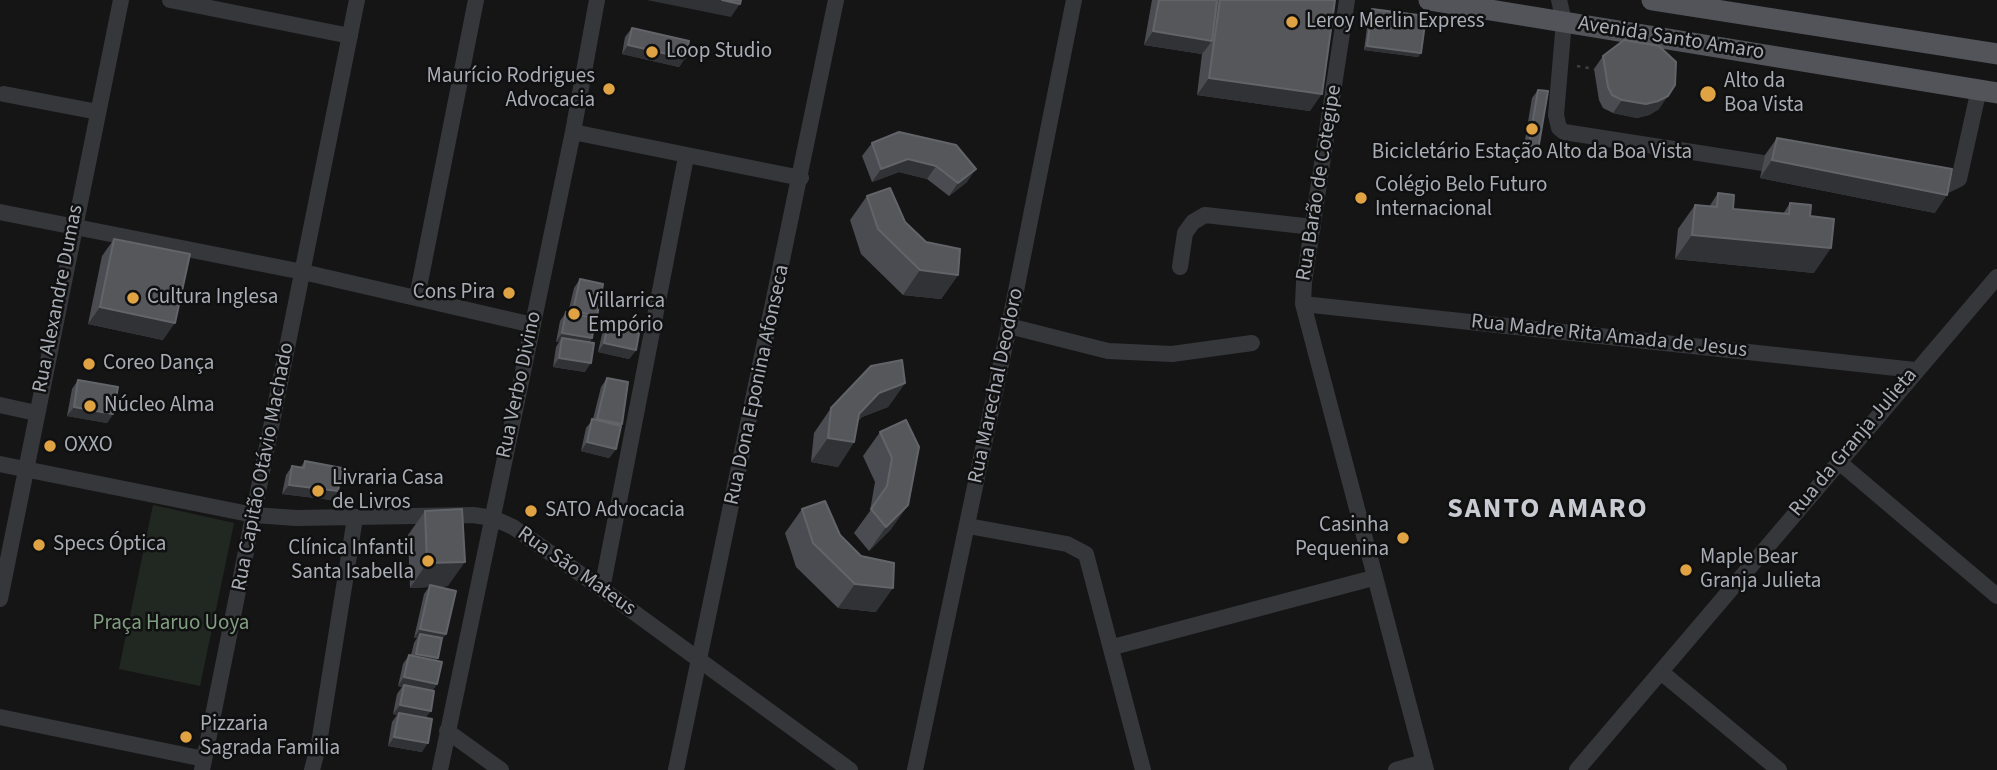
<!DOCTYPE html>
<html>
<head>
<meta charset="utf-8">
<style>
  body { margin:0 }
  canvas { display:block; background:#151516 }
</style>
</head>
<body>
<canvas width="1997" height="770"></canvas>
<script>
const ctx = document.querySelector('canvas').getContext('2d');
ctx.lineJoin = 'round';
function fill(path, color) {
  ctx.fillStyle = color;
  ctx.fill(path, 'evenodd');
}
function shape(rows) {
  const path = new Path2D();
  for (const r of rows) {
    path.moveTo(r[0], r[1]);
    for (let i = 2; i < r.length; i += 2) path.lineTo(r[i], r[i + 1]);
  }
  return path;
}
function strokePath(path, color, width, dash) {
  ctx.strokeStyle = color;
  ctx.lineWidth = width;
  ctx.lineCap = dash ? 'butt' : 'round';
  ctx.setLineDash(dash || []);
  ctx.stroke(path);
}
function label(font, color, halo, rows, align = 'center') {
  ctx.font = font + ' "Source Sans 3",sans-serif';
  ctx.lineWidth = 5;
  ctx.setLineDash([]);
  ctx.textBaseline = 'middle';
  ctx.strokeStyle = halo;
  ctx.fillStyle = color;
  for (const [text, x, y, turn = 0] of rows) {
    ctx.save();
    ctx.translate(x, y);
    ctx.rotate((+turn || 0) * Math.PI / 180);
    ctx.textAlign = isNaN(turn) ? turn : align;
    if (halo) ctx.strokeText(text, 0, 0);
    ctx.fillText(text, 0, 0);
    ctx.restore();
  }
}
const green = shape([
  [153,505,234,523,200,686,119,669]
]);
const path = shape([
  [1577,66,1594,69]
]);
const minor = shape([
  [170,0,350,36],
  [1347,0,1304,282,1303,304,1426,770],
  [1559,0,1564,21,1556,115,1559,128,1564,132,1763,163],
  [4,94,98,112],
  [573,132,801,178],
  [1940,188,1959,179,1979,89],
  [0,212,303,272,533,325],
  [1180,267,1185,233,1193,222,1205,215,1313,227],
  [417,297,476,0],
  [1303,304,1915,370],
  [1009,326,1108,351,1172,354,1252,343],
  [0,405,36,413],
  [1839,462,1997,596],
  [0,464,254,515,296,518,473,515,493,518,513,527,602,589,850,770],
  [968,526,1067,544,1086,554,1143,770],
  [602,589,686,157],
  [0,599,121,0],
  [1113,647,1373,578],
  [1661,672,1779,770],
  [0,717,204,759],
  [447,731,501,770],
  [202,770,357,0],
  [312,770,319,743,355,518],
  [440,770,573,132,597,0],
  [676,770,836,0],
  [915,770,1009,326,1074,0],
  [1396,770,1424,762],
  [1577,770,1997,277]
]);
const major = shape([
  [1429,0,1997,93],
  [1652,0,1997,54]
]);
const wall = shape([
  [1152,0,1335,0,1310,111,1197,95,1202,54,1144,45],
  [1372,9,1421,53,1418,57,1364,50,1369,13],
  [632,28,685,58,679,67,622,54,625,37],
  [1603,56,1659,109,1649,115,1637,118,1613,113,1603,108,1599,100,1594,69],
  [1538,90,1532,159,1522,158,1532,98],
  [899,132,967,182,949,196,927,179,899,172,872,182,862,156,872,143],
  [1777,138,1935,213,1760,178,1765,155],
  [1718,193,1733,209,1783,214,1790,203,1810,216,1814,273,1675,259,1678,229,1695,205,1709,207],
  [867,196,905,222,958,275,941,299,903,295,861,254,850,220],
  [114,239,163,340,88,324,102,256],
  [580,279,595,319,592,338,589,343,585,372,553,367,556,347,559,342,556,342,560,321,566,312,568,313,574,288],
  [609,321,636,350,629,359,598,352,603,330],
  [607,378,620,426,616,449,609,458,581,451,586,428,593,419,601,387],
  [78,380,113,414,107,423,67,416,72,389],
  [905,383,888,407,862,417,858,421,854,442,838,467,811,462,814,433,831,408],
  [906,420,908,505,891,529,869,551,854,533,870,511,875,482,863,456,880,432],
  [305,461,338,491,332,500,282,494,286,475,292,466,300,468],
  [802,509,876,612,838,608,796,567,785,533],
  [425,511,448,586,439,587,446,634,441,641,438,658,436,661,437,684,433,690,426,718,422,752,388,746,392,722,397,715,393,714,397,694,402,687,398,686,403,664,409,655,411,655,414,643,417,638,414,638,424,594,429,587,410,588,408,535]
]);
const shadedWall = shape([
  [647,0,722,0,740,4,731,17],
  [1153,31,1212,41,1202,54,1144,45],
  [628,45,685,58,679,67,622,54],
  [1367,46,1421,53,1418,57,1364,50],
  [1209,78,1322,94,1310,111,1197,95],
  [1668,96,1659,109,1649,115,1637,118,1613,113,1622,100],
  [1528,149,1538,150,1532,159,1522,158],
  [908,159,936,166,927,179,899,172,872,182,881,169],
  [1772,160,1947,195,1935,213,1760,178],
  [976,169,967,182,949,196,958,183],
  [1692,235,1831,248,1814,273,1675,259],
  [920,270,958,275,941,299,903,295],
  [100,307,175,323,163,340,88,324],
  [573,311,597,316,590,325,567,320],
  [562,333,592,338,585,347,562,338,559,342,556,342],
  [604,343,636,350,629,359,598,352],
  [559,358,591,363,585,372,553,367],
  [905,383,888,407,862,417,842,439,859,414,879,393],
  [74,407,113,414,107,423,67,416],
  [597,419,622,424,616,433,591,428],
  [828,438,854,442,838,467,811,462],
  [587,442,616,449,609,458,581,451],
  [289,485,338,491,332,500,282,494],
  [908,505,891,529,869,551,886,527],
  [465,562,448,586,430,587,430,585,429,587,410,588,427,563],
  [855,584,893,588,876,612,838,608],
  [420,629,446,634,440,643,420,634,417,638,414,638],
  [416,654,438,658,431,667,410,663],
  [404,677,437,684,431,693,404,685,402,687,398,686],
  [400,705,431,711,424,720,399,713,397,715,393,714],
  [394,737,428,743,422,752,388,746]
]);
const building = shape([
  [722,0,741,0,740,4,722,0],
  [1159,0,1217,0,1212,41,1153,31,1159,0],
  [1220,0,1335,0,1322,94,1209,78,1220,0],
  [1372,9,1426,16,1421,53,1367,46,1372,9],
  [632,28,689,41,685,58,628,45,632,28],
  [1624,40,1659,46,1676,62,1675,85,1668,96,1658,101,1646,104,1622,100,1612,95,1608,87,1603,56,1624,40],
  [1538,90,1548,91,1538,150,1528,149,1538,90],
  [899,132,956,145,976,169,958,183,936,166,908,159,881,169,872,143,899,132],
  [1777,138,1952,169,1947,195,1772,160,1777,138],
  [890,188,905,222,926,242,960,249,958,275,920,270,878,229,867,196,890,188],
  [1718,193,1734,195,1733,209,1789,214,1790,203,1811,205,1810,216,1834,219,1831,248,1692,235,1695,205,1717,207,1718,193],
  [114,239,190,254,175,323,100,307,114,239],
  [580,279,603,284,597,316,573,311,580,279],
  [566,312,595,318,592,338,562,333,566,312],
  [609,321,640,328,636,350,604,343,609,321],
  [562,338,594,343,591,363,559,358,562,338],
  [902,360,905,383,879,393,859,414,854,442,828,438,831,408,871,366,902,360],
  [607,378,628,382,622,424,597,419,607,378],
  [78,380,118,387,113,414,74,407,78,380],
  [592,419,621,426,616,449,587,442,592,419],
  [906,420,919,447,908,505,886,527,871,509,887,486,892,458,880,432,906,420],
  [305,461,342,468,338,491,289,485,292,466,304,468,305,461],
  [825,501,840,535,861,556,894,563,893,588,855,584,813,543,802,509,825,501],
  [462,509,465,562,427,563,425,511,462,509],
  [430,585,456,591,446,634,420,629,430,585],
  [420,634,442,638,438,658,416,654,420,634],
  [409,655,442,662,437,684,404,677,409,655],
  [404,685,434,691,431,711,400,705,404,685],
  [399,713,432,719,428,743,394,737,399,713]
]);
const markers = [
  [1292,22,7,"#dfa344"],
  [652,52,7,"#dfa344"],
  [609,89,7,"#dfa344"],
  [1708,94,9,"#dfa344"],
  [1532,129,7,"#dfa344"],
  [1361,198,7,"#dfa344"],
  [509,293,7,"#dfa344"],
  [133,298,7,"#dfa344"],
  [574,314,7,"#dfa344"],
  [89,364,7,"#dfa344"],
  [90,406,7,"#dfa344"],
  [50,446,7,"#dfa344"],
  [318,491,7,"#dfa344"],
  [531,511,7,"#dfa344"],
  [1403,538,7,"#dfa344"],
  [39,545,7,"#dfa344"],
  [428,561,7,"#dfa344"],
  [1686,570,7,"#dfa344"],
  [186,737,7,"#dfa344"]
];
const poiNames = [
  ["Leroy Merlin Express",1306,22],
  ["Loop Studio",666,52],
  ["Maurício Rodrigues",595,77,"right"],
  ["Advocacia",595,101,"right"],
  ["Alto da",1724,82],
  ["Boa Vista",1724,106],
  ["Bicicletário Estação Alto da Boa Vista",1532,153,"center"],
  ["Colégio Belo Futuro",1375,186],
  ["Internacional",1375,210],
  ["Cons Pira",495,293,"right"],
  ["Cultura Inglesa",147,298],
  ["Villarrica",588,302],
  ["Empório",588,326],
  ["Coreo Dança",103,364],
  ["Núcleo Alma",104,406],
  ["OXXO",64,446],
  ["Livraria Casa",332,479],
  ["de Livros",332,503],
  ["SATO Advocacia",545,511],
  ["Casinha",1389,526,"right"],
  ["Pequenina",1389,550,"right"],
  ["Specs Óptica",53,545],
  ["Clínica Infantil",414,549,"right"],
  ["Santa Isabella",414,573,"right"],
  ["Maple Bear",1700,558],
  ["Granja Julieta",1700,582],
  ["Pizzaria",200,725],
  ["Sagrada Familia",200,749]
];
const streetNames = [
  ["Avenida Santo Amaro",1671,39,9],
  ["Rua Barão de Cotegipe",1320,183,-81],
  ["Rua Alexandre Dumas",59,299,-79],
  ["Rua Madre Rita Amada de Jesus",1609,337,6],
  ["Rua Verbo Divino",520,385,-78],
  ["Rua Dona Eponina Afonseca",758,385,-78],
  ["Rua Marechal Deodoro",997,386,-78],
  ["Rua da Granja Julieta",1854,443,-50],
  ["Rua Capitão Otávio Machado",264,467,-79],
  ["Rua São Mateus",576,572,35]
];
const parkNames = [
  ["Praça Haruo Uoya",171,624]
];
const districtNames = [
  ["SANTO AMARO",1548,511]
];
fill(green, '#212822');
strokePath(path, '#3c3e42', 2.5, [3.5, 5]);
strokePath(minor, '#36373b', 16);
strokePath(major, '#525459', 21);
fill(wall, '#4b4c51');
fill(shadedWall, '#313235');
fill(building, '#55575b');
strokePath(building, '#626469', 2);
for (const [x, y, r, color] of markers) {
  const dot = new Path2D();
  dot.arc(x, y, r, 0, 2 * Math.PI);
  ctx.fillStyle = color;
  ctx.fill(dot);
  strokePath(dot, '#101011', 2.5);
}
label('21px', '#a8acb5', '#101011', poiNames, 'left');
label('21px', '#a8acb5', '#101011', streetNames);
label('21px', '#819e81', '#101011', parkNames);
ctx.letterSpacing = '2px';
label('bold 28px', '#c8cbd1', '#101011', districtNames);
ctx.letterSpacing = '0px';
</script>
</body>
</html>
